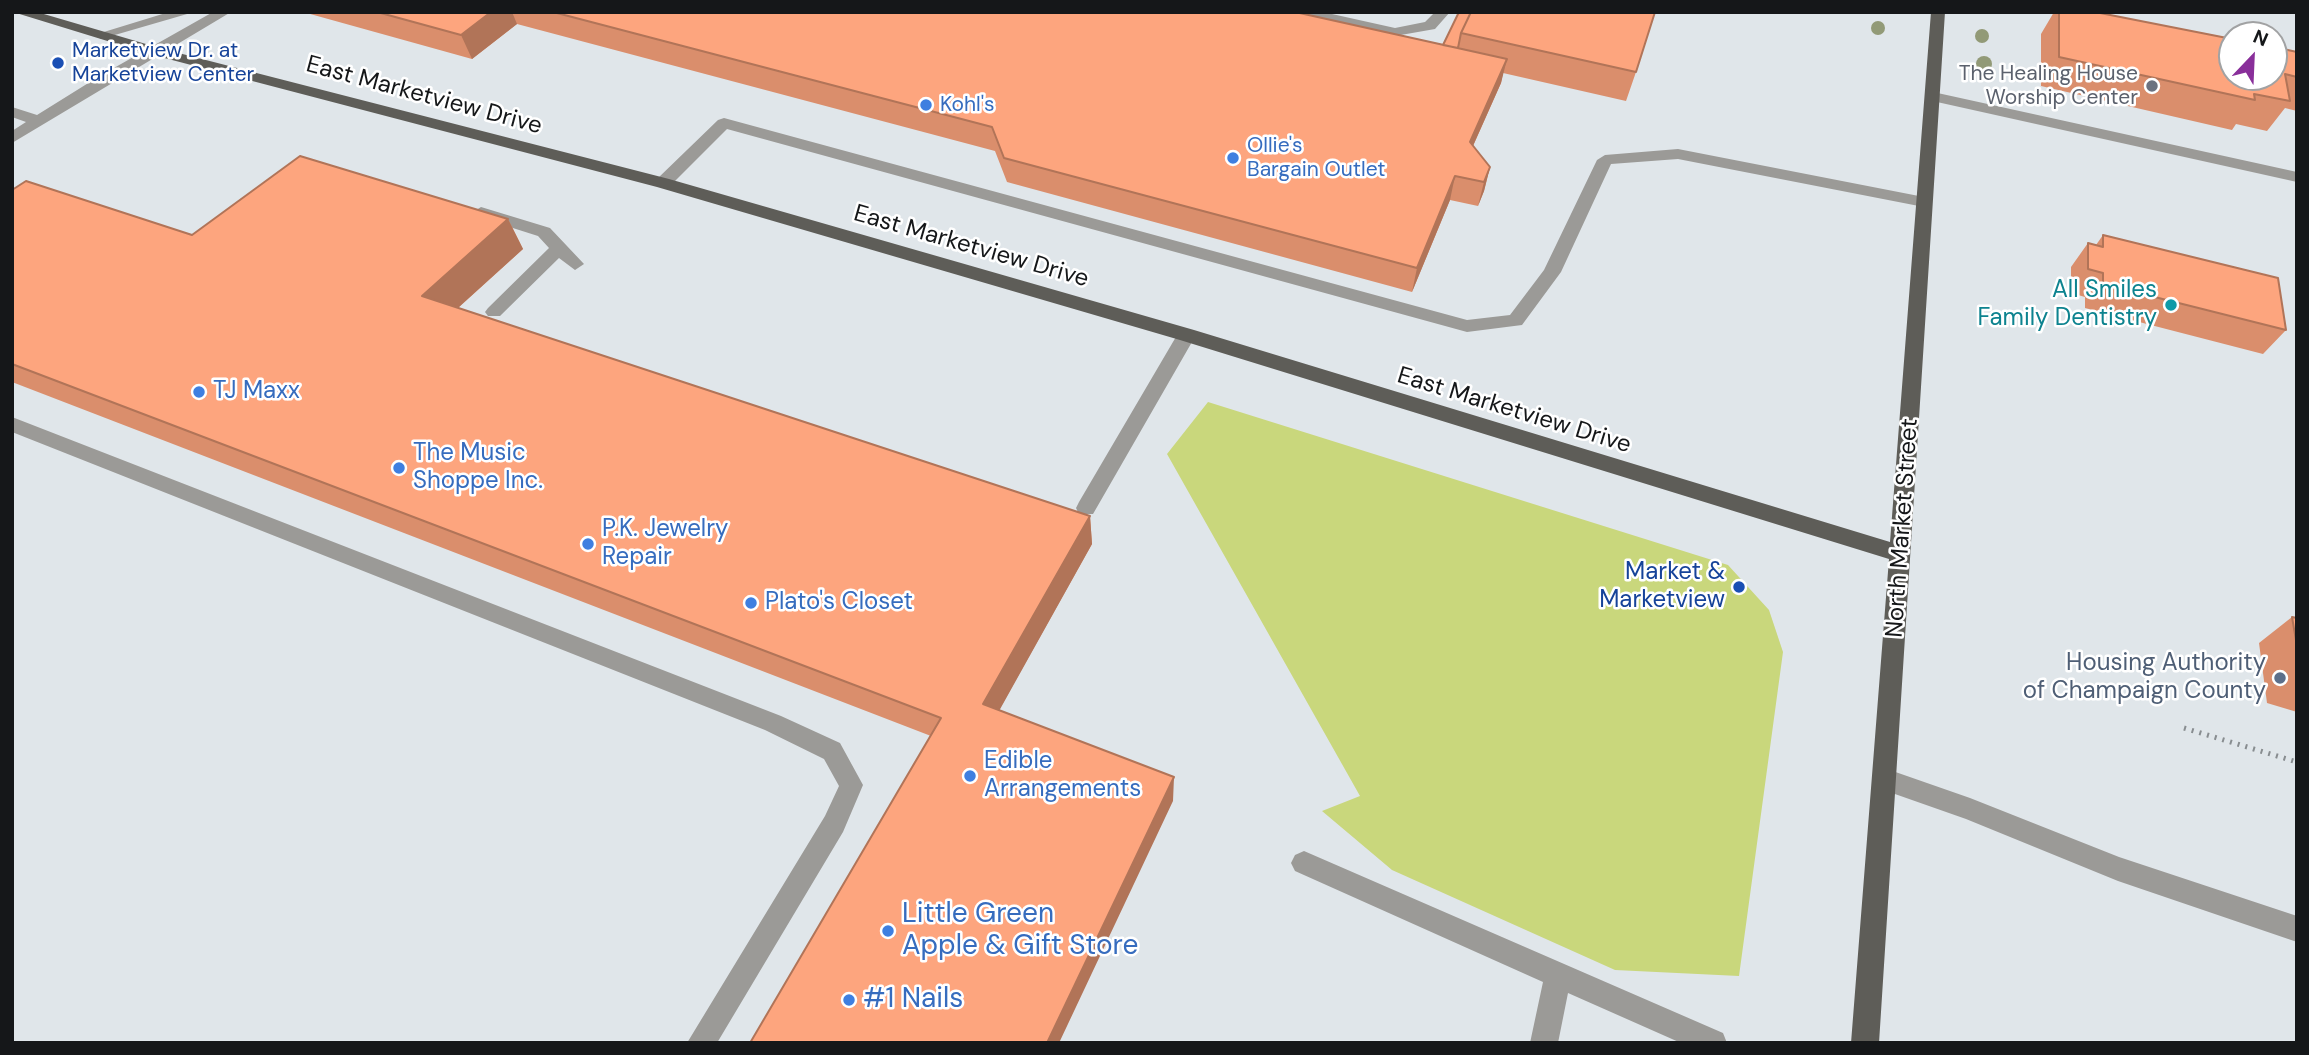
<!DOCTYPE html>
<html>
<head>
<meta charset="utf-8">
<style>
  body { margin:0 }
  #map { position:relative; width:2309px; height:1055px; overflow:hidden; background:#e0e6ea; font-family:"DM Sans",sans-serif }
  canvas { display:block }
  .frame { position:absolute; inset:0; border:14px solid #151719; pointer-events:none }
  .north { position:absolute; left:2218px; top:21px; width:70px; height:70px; box-sizing:border-box; background:#fff; border:2px solid #a1a2a3; border-radius:50%; rotate:23deg; font-size:19px; font-weight:700; line-height:28px; text-align:center; color:#151719 }
  .north::after { content:''; display:block; margin:auto; width:24px; height:32px; background:#892f9a; clip-path:polygon(50% 0,100% 100%,50% 72%,0 100%) }
</style>
</head>
<body>
<div id="map">
<canvas width="2309" height="1055"></canvas>
<div class="frame"></div>
<div class="north">N</div>
</div>
<script>
const ctx = document.querySelector('canvas').getContext('2d');
ctx.lineJoin = 'round';
function fill(path, color) {
  ctx.fillStyle = color;
  ctx.fill(path, 'evenodd');
}
function shape(rows) {
  const path = new Path2D();
  for (const r of rows) {
    path.moveTo(r[0], r[1]);
    for (let i = 2; i < r.length; i += 2) path.lineTo(r[i], r[i + 1]);
  }
  return path;
}
function strokePath(path, color, width, dash) {
  ctx.strokeStyle = color;
  ctx.lineWidth = width;
  ctx.lineCap = dash ? 'butt' : 'round';
  ctx.setLineDash(dash || []);
  ctx.stroke(path);
}
function label(font, color, halo, rows, align = 'center') {
  ctx.font = font + ' "DM Sans",sans-serif';
  ctx.lineWidth = 5;
  ctx.setLineDash([]);
  ctx.textBaseline = 'middle';
  ctx.strokeStyle = halo;
  ctx.fillStyle = color;
  for (const [text, x, y, turn = 0] of rows) {
    ctx.save();
    ctx.translate(x, y);
    ctx.rotate((+turn || 0) * Math.PI / 180);
    ctx.textAlign = isNaN(turn) ? turn : align;
    if (halo) ctx.strokeText(text, 0, 0);
    ctx.fillText(text, 0, 0);
    ctx.restore();
  }
}
const green = shape([
  [1208,402,1728,565,1769,610,1783,652,1739,976,1615,970,1392,870,1322,811,1360,796,1167,454]
]);
const path = shape([
  [2184,728,2297,762]
]);
const minor = shape([
  [169,12,194,12,101,39,94,35,169,12],
  [213,12,231,12,12,143,12,131,26,122,12,117,12,107,37,115,98,77,213,12],
  [1294,12,1323,12,1395,28,1425,22,1435,12,1450,12,1435,29,1395,36,1294,12],
  [1933,92,2297,172,2297,182,1928,100,1928,94,1933,92],
  [724,118,1467,320,1510,315,1544,270,1597,160,1605,155,1678,149,1924,197,1932,202,1924,207,1678,159,1611,164,1561,272,1522,325,1467,332,727,129,669,187,657,187,657,179,718,120,724,118],
  [481,207,550,228,584,264,575,270,559,258,500,316,488,316,485,312,488,308,549,248,538,236,475,216,473,212,481,207],
  [1187,329,1196,335,1093,514,1079,514,1076,508,1079,502,1180,330,1187,329],
  [12,417,781,716,840,743,863,785,843,832,717,1043,687,1043,825,816,839,786,824,759,765,730,12,432,12,417],
  [1884,768,1970,798,2119,857,2297,916,2297,942,2118,881,1966,819,1875,787,1872,779,1875,771,1884,768],
  [1304,851,1723,1033,1727,1043,1681,1043,1568,993,1558,1043,1530,1043,1543,982,1295,871,1291,863,1295,855,1304,851]
]);
const major = shape([
  [13,12,37,12,163,49,669,179,1194,330,1890,542,1931,12,1945,12,1879,1043,1851,1043,1889,559,1180,340,657,187,153,55,13,12]
]);
const trees = [
  [1878,28,7],
  [1982,36,7],
  [1984,64,8]
];
const wall = shape([
  [303,12,1295,12,1443,45,1459,12,1636,72,1626,101,1503,73,1501,83,1473,146,1490,167,1484,191,1478,206,1450,200,1412,292,1007,182,995,151,517,24,472,59],
  [2054,12,2095,12,2297,52,2297,111,2285,108,2267,131,2236,124,2232,130,2041,86,2041,34],
  [12,190,192,235,508,219,523,249,458,308,1090,516,1092,544,999,710,1173,801,931,736,12,382],
  [2103,235,2286,330,2263,354,2085,308,2085,297,2071,293,2071,267,2088,243,2096,245],
  [2292,617,2297,618,2297,712,2267,703,2259,643]
]);
const shadedWall = shape([
  [491,12,512,12,517,24,472,59,461,35],
  [1507,59,1501,83,1464,166,1470,142],
  [1490,167,1484,191,1478,206,1484,182],
  [1455,176,1450,200,1412,292,1417,268],
  [508,219,523,249,439,325,422,296],
  [1090,516,1092,544,989,729,983,704],
  [1174,777,1173,801,1059,1043,1047,1043]
]);
const building = shape([
  [377,12,491,12,461,35,377,12],
  [553,12,1295,12,1507,59,1470,142,1490,167,1484,182,1455,176,1417,268,1004,158,992,127,553,12],
  [1459,12,1471,12,1461,33,1458,48,1443,45,1459,12],
  [1471,12,1655,12,1636,72,1461,33,1471,12],
  [2059,12,2095,12,2232,39,2232,77,2274,77,2274,47,2297,52,2297,77,2285,74,2290,101,2254,94,2255,100,2059,57,2059,12],
  [300,156,508,219,422,296,1090,516,983,704,1174,777,1047,1043,750,1043,941,718,12,364,12,190,26,181,192,235,300,156],
  [2103,235,2278,278,2286,330,2103,284,2103,273,2088,269,2088,243,2103,247,2103,235],
  [2292,617,2297,618,2297,646,2292,617]
]);
const markers = [
  [58,63,7,"#1a4fb4"],
  [2152,86,7,"#6b7280"],
  [926,105,7,"#3f7fe0"],
  [1233,158,7,"#3f7fe0"],
  [2171,305,7,"#0f9aa8"],
  [199,392,7,"#3f7fe0"],
  [399,468,7,"#3f7fe0"],
  [588,544,7,"#3f7fe0"],
  [1739,587,7,"#1a4fb4"],
  [751,603,7,"#3f7fe0"],
  [2280,678,7,"#5c6f8a"],
  [970,776,7,"#3f7fe0"],
  [888,931,7,"#3f7fe0"],
  [849,1000,7,"#3f7fe0"]
];
const farTransitnames = [
  ["Marketview Dr. at",72,51],
  ["Marketview Center",72,75]
];
const farWorshipnames = [
  ["The Healing House",2138,74],
  ["Worship Center",2138,98]
];
const farShopnames = [
  ["Kohl's",940,105],
  ["Ollie's",1247,146],
  ["Bargain Outlet",1247,170]
];
const streetNames = [
  ["East Marketview Drive",424,96,15],
  ["East Marketview Drive",971,247,16],
  ["East Marketview Drive",1514,411,17],
  ["North Market Street",1903,528,-86]
];
const cultureNames = [
  ["All Smiles",2157,291],
  ["Family Dentistry",2157,319]
];
const shopNames = [
  ["TJ Maxx",213,392],
  ["The Music",413,454],
  ["Shoppe Inc.",413,482],
  ["P.K. Jewelry",602,530],
  ["Repair",602,558],
  ["Plato's Closet",765,603],
  ["Edible",984,762],
  ["Arrangements",984,790]
];
const transitNames = [
  ["Market &",1725,573],
  ["Marketview",1725,601]
];
const serviceNames = [
  ["Housing Authority",2266,664],
  ["of Champaign County",2266,692]
];
const nearShopnames = [
  ["Little Green",902,915],
  ["Apple & Gift Store",902,947],
  ["#1 Nails",863,1000]
];
fill(green, '#c9d77c');
strokePath(path, '#888d90', 5, [2, 6]);
fill(minor, '#9b9a97');
fill(major, '#5e5d58');
ctx.fillStyle = '#929a77';
for (const [x, y, r] of trees) {
  ctx.beginPath();
  ctx.arc(x, y, r, 0, 2 * Math.PI);
  ctx.fill();
}
fill(wall, '#da8e6c');
fill(shadedWall, '#b17458');
fill(building, '#fda57e');
strokePath(building, '#b17458', 2);
for (const [x, y, r, color] of markers) {
  const dot = new Path2D();
  dot.arc(x, y, r, 0, 2 * Math.PI);
  ctx.fillStyle = color;
  ctx.fill(dot);
  strokePath(dot, '#fff', 2.5);
}
label('21px', '#164399', '#fff', farTransitnames, 'left');
label('21px', '#5b616d', '#fff', farWorshipnames, 'right');
label('21px', '#366cbe', '#fff', farShopnames, 'left');
label('24px', '#151719', '#fff', streetNames);
label('24px', '#0d838f', '#fff', cultureNames, 'right');
label('24px', '#366cbe', '#fff', shopNames, 'left');
label('24px', '#164399', '#fff', transitNames, 'right');
label('24px', '#4e5e75', '#fff', serviceNames, 'right');
label('28px', '#366cbe', '#fff', nearShopnames, 'left');
</script>
</body>
</html>
